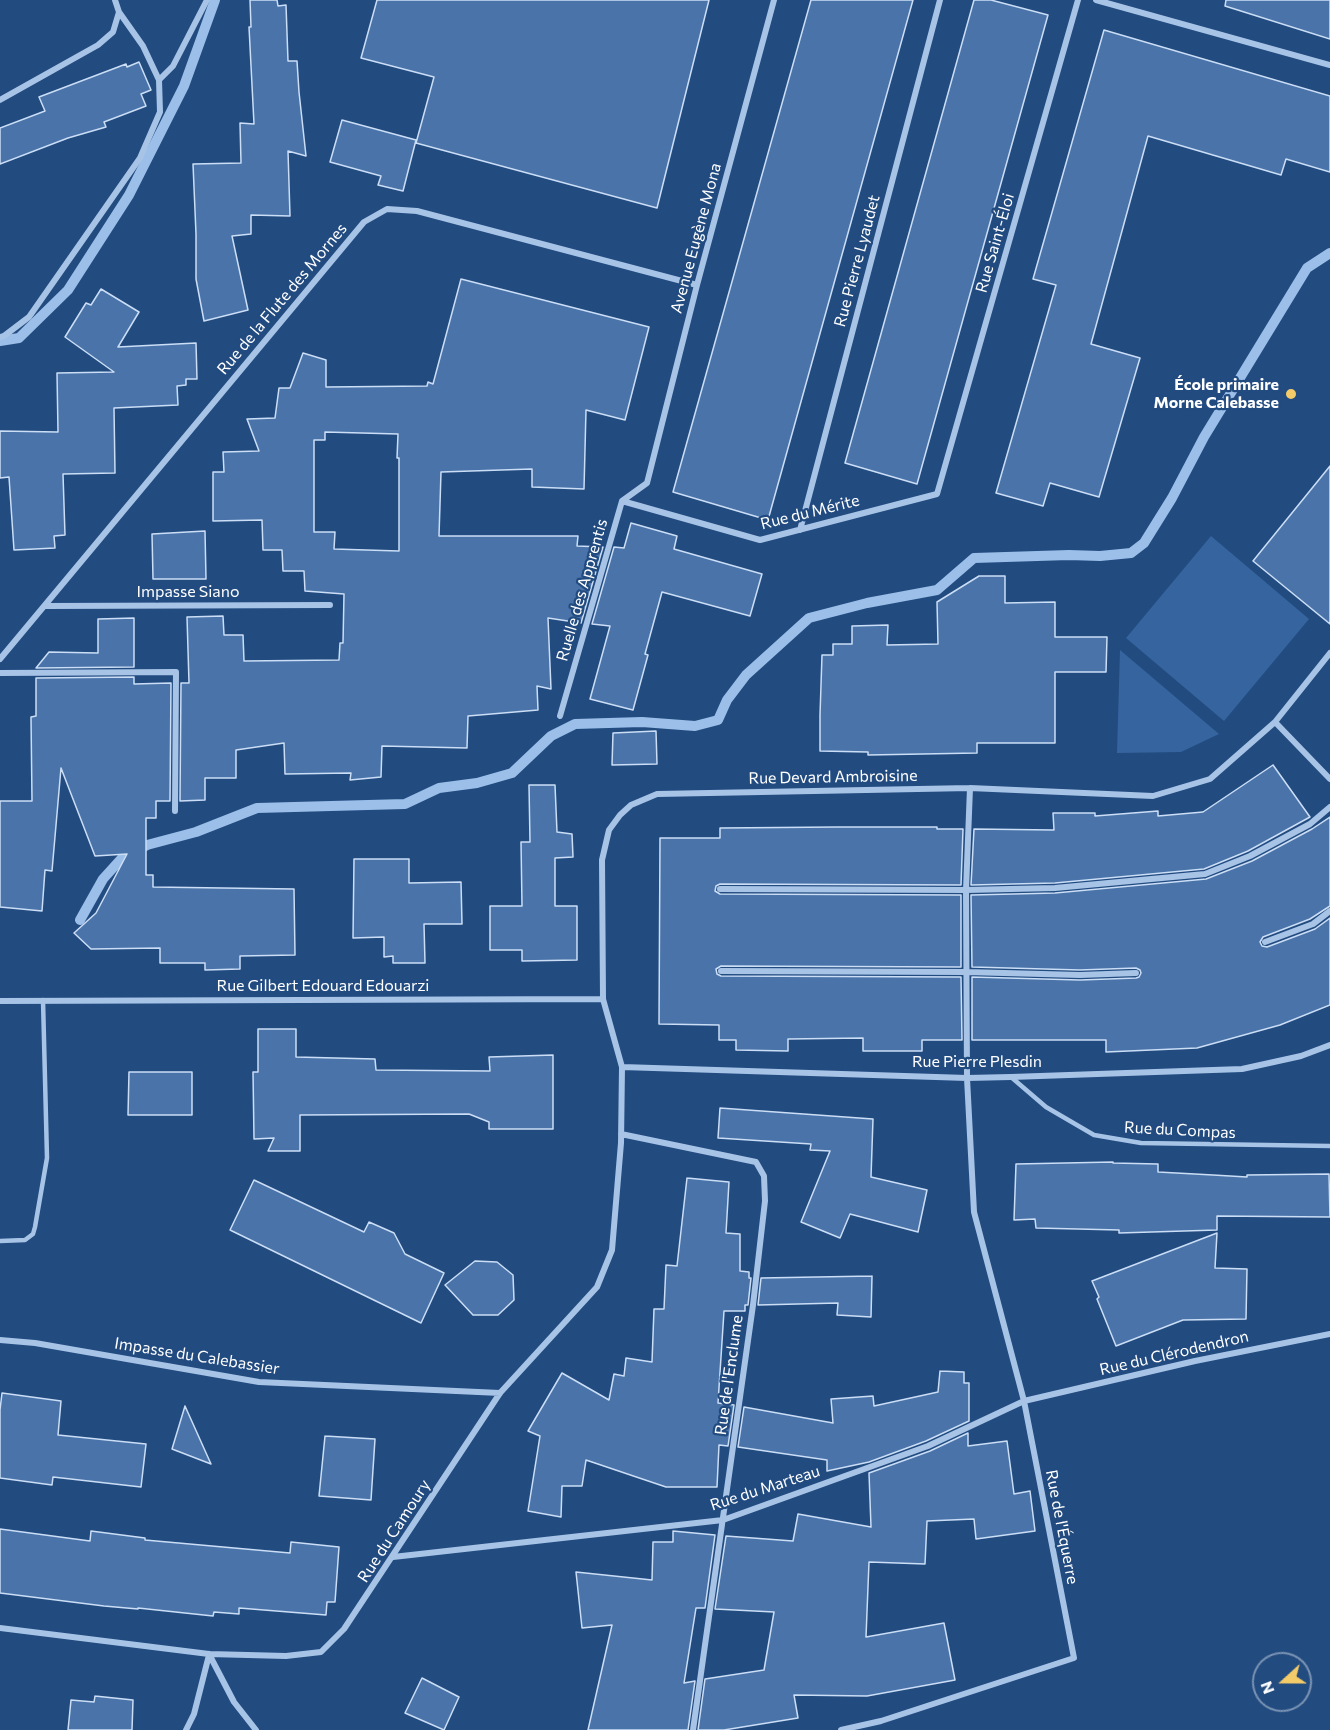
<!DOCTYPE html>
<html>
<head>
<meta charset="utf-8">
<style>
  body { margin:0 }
  #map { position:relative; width:1330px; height:1730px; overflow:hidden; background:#224b80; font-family:Commissioner,sans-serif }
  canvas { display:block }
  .north { position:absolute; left:1252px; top:1652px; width:60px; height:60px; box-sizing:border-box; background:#224b80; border:2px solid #7a93b3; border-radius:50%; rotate:249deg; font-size:16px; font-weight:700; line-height:24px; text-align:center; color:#fff }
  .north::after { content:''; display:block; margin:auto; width:21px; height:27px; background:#f3cb69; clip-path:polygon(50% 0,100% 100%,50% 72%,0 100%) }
</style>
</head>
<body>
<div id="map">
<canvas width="1330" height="1730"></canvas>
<div class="north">N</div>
</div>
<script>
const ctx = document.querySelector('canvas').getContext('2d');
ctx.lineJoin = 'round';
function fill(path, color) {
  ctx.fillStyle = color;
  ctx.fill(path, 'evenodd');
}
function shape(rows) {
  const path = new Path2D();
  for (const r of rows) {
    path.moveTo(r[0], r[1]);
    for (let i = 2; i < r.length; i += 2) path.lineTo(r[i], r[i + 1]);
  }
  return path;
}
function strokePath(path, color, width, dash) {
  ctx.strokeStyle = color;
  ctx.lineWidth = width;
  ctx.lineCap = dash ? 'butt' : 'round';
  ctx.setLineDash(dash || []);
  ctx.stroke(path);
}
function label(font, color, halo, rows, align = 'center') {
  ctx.font = font + ' Commissioner,sans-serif';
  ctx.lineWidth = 4.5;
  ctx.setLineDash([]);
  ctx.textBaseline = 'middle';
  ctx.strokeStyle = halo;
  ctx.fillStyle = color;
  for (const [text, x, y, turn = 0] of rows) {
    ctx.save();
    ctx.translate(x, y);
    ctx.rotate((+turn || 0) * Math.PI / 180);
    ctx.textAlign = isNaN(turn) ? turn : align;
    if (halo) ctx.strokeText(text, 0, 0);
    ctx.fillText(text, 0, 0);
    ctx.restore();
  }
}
const green = shape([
  [1211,536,1309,619,1224,721,1126,638],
  [1120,650,1219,734,1181,752,1117,753]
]);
const stream = shape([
  [0,341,19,338,68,290,129,195,184,86,215,0],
  [80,920,103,879,122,858,147,845,196,832,257,808,405,804,439,788,477,783,512,773,551,736,575,724,642,722,695,726,718,720,727,700,746,675,809,618,867,603,937,590,974,558,1069,555,1100,556,1131,553,1144,543,1172,498,1204,437,1307,268,1330,253]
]);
const building = shape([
  [250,0,277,0,278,6,286,5,288,61,297,61,299,92,306,156,288,151,290,216,251,215,251,234,232,236,248,310,204,321,196,279,196,234,193,164,241,163,240,123,254,124,249,27,251,27,250,0],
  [377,0,709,0,657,208,416,143,434,77,361,58,377,0],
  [811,0,913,0,768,520,673,492,811,0],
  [974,0,991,0,1048,15,917,484,845,463,974,0],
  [1226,0,1330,0,1330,39,1225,6,1226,0],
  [1104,30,1330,96,1330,172,1286,159,1281,175,1148,136,1091,344,1140,358,1099,497,1050,483,1043,506,996,493,1056,285,1033,279,1104,30],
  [139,62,151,90,141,94,146,106,104,122,106,127,68,138,0,164,0,128,45,111,39,97,126,64,127,67,139,62],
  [342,120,416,140,403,191,378,185,381,176,330,162,342,120],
  [461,279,649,327,625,420,586,410,584,489,532,487,532,469,441,472,439,536,578,536,577,546,603,547,581,623,548,618,551,689,537,686,538,710,468,716,467,748,382,746,381,777,350,780,351,773,285,774,284,743,236,750,236,778,205,778,205,800,180,801,181,683,189,683,187,617,223,616,224,635,243,635,244,661,339,660,340,643,343,643,344,594,305,591,304,571,283,571,282,550,263,550,262,520,213,521,213,472,224,472,223,452,259,451,247,419,275,418,279,388,290,388,303,353,326,360,326,387,427,386,428,382,433,384,461,279],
  [325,432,398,434,397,458,399,458,399,551,334,549,335,532,314,532,314,440,325,440,325,432],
  [101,289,139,312,118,347,196,343,197,379,186,379,186,385,177,386,178,405,114,408,115,473,63,474,65,535,54,536,55,548,14,550,9,477,0,478,0,431,58,432,57,373,114,372,65,337,86,303,91,305,101,289],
  [1330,466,1330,624,1253,561,1330,466],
  [631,523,677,536,674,549,762,574,750,616,662,592,645,654,648,655,633,710,590,699,610,626,592,624,614,547,624,548,631,523],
  [205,531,206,579,153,579,152,534,205,531],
  [979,576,1005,576,1005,603,1055,602,1055,637,1107,637,1106,672,1055,672,1055,743,977,743,977,753,868,755,868,752,820,751,820,715,822,655,833,655,833,644,852,644,852,626,888,625,887,645,938,644,937,602,979,576],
  [134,618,134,667,36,668,49,652,98,653,98,619,134,618],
  [134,677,134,684,171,683,170,801,156,801,156,818,146,818,146,875,153,875,153,887,294,889,295,955,240,956,240,969,205,970,205,963,160,963,160,948,91,949,74,933,96,913,127,854,95,856,61,768,52,871,45,870,42,911,0,907,0,801,32,801,31,717,36,716,36,678,134,677],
  [656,731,657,764,612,765,613,733,656,731],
  [1273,765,1310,817,1248,851,1204,869,1055,883,971,885,974,829,1054,830,1053,813,1095,813,1095,816,1158,811,1158,816,1203,812,1273,765],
  [529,785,555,785,557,832,572,834,573,857,555,858,555,906,577,906,577,960,522,961,522,950,490,950,490,906,522,906,521,842,530,842,529,785],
  [1330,817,1330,906,1310,919,1263,937,1260,942,1262,946,1267,947,1315,929,1330,918,1330,1005,1280,1025,1197,1048,1106,1052,1106,1040,972,1040,972,977,1080,980,1136,978,1139,977,1141,973,1140,970,1136,968,1080,970,972,967,971,895,1055,893,1206,879,1252,861,1312,829,1330,817],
  [837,827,937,827,937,829,963,829,961,885,720,884,716,886,715,891,720,894,961,895,961,967,721,966,716,969,717,974,721,976,961,977,962,1040,922,1040,922,1051,863,1051,863,1038,788,1039,788,1051,736,1050,736,1040,719,1040,719,1025,659,1024,660,838,720,838,720,828,837,827],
  [354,859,409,859,409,883,461,882,462,924,424,924,425,963,393,963,393,956,384,957,384,937,353,938,354,859],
  [258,1029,296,1029,296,1057,375,1059,376,1070,490,1071,489,1057,553,1055,553,1129,489,1129,489,1122,469,1114,300,1115,300,1151,268,1151,274,1138,254,1139,253,1072,258,1072,258,1029],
  [129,1072,192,1072,192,1115,128,1115,129,1072],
  [720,1108,873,1119,871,1177,927,1190,918,1232,850,1214,840,1238,801,1222,830,1151,810,1150,811,1144,718,1138,720,1108],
  [1113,1162,1113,1163,1158,1164,1158,1172,1213,1175,1247,1177,1247,1175,1329,1174,1330,1217,1217,1216,1217,1230,1119,1233,1119,1230,1036,1228,1035,1219,1014,1220,1016,1164,1113,1162],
  [687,1178,729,1182,726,1233,740,1234,740,1271,749,1272,749,1278,751,1278,748,1305,745,1305,745,1311,724,1311,718,1403,734,1405,728,1446,719,1445,717,1487,666,1487,586,1460,582,1486,562,1486,561,1517,528,1511,540,1436,528,1431,562,1373,609,1400,614,1374,624,1376,626,1358,652,1362,654,1309,664,1309,666,1265,677,1266,687,1178],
  [254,1180,364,1232,369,1222,394,1233,405,1254,444,1273,421,1323,230,1230,254,1180],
  [1217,1233,1215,1268,1247,1269,1246,1319,1183,1320,1116,1346,1097,1299,1099,1297,1092,1281,1217,1233],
  [475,1261,497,1262,513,1275,514,1300,498,1315,473,1315,445,1285,475,1261],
  [872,1276,871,1317,837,1315,838,1303,758,1305,761,1278,872,1276],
  [940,1371,964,1372,964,1383,969,1383,969,1421,926,1441,869,1462,827,1471,827,1460,738,1447,744,1407,833,1423,831,1399,873,1396,874,1406,938,1392,940,1371],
  [2,1393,61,1401,58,1435,146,1444,141,1487,53,1477,52,1485,0,1478,0,1410,2,1393],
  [185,1406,211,1464,172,1449,185,1406],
  [968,1433,968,1446,1007,1441,1014,1494,1030,1491,1035,1531,976,1539,974,1519,927,1521,925,1564,869,1562,866,1637,944,1623,955,1680,867,1696,794,1695,798,1718,724,1730,698,1730,705,1679,764,1670,774,1612,715,1609,726,1536,793,1541,798,1514,871,1527,869,1473,930,1451,968,1433],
  [325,1436,375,1439,371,1500,319,1496,325,1436],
  [0,1529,90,1541,91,1531,145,1538,145,1540,290,1553,291,1542,339,1547,335,1602,327,1602,326,1615,239,1608,239,1614,214,1612,213,1616,138,1608,138,1609,104,1606,0,1593,0,1529],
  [673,1531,715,1535,705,1608,696,1608,684,1683,695,1681,688,1730,588,1730,612,1625,582,1628,576,1572,652,1580,653,1542,673,1542,673,1531],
  [422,1678,459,1697,444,1730,405,1713,422,1678],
  [95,1696,133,1700,132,1730,68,1730,71,1700,94,1702,95,1696]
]);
const lane = shape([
  [1011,1077,1046,1107,1094,1135,1141,1143,1330,1146],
  [0,1241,25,1240,33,1234,35,1227,47,1158,43,1000]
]);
const street = shape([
  [1096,0,1330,65],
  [159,80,173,66,207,0],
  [0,100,98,45,113,32,119,12,115,0],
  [0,337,4,336,29,317,140,158,160,112,159,80,143,46,119,12],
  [622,501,760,540,937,494,1078,0],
  [800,530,940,0],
  [46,606,330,605],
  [0,659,364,222,387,209,417,211,697,285],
  [0,673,176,672,175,811],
  [560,716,622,501,647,483,697,285,774,0],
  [1275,722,1330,779],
  [720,889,966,890,1055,888,1205,874,1250,856,1310,824,1330,807],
  [1265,942,1313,924,1330,911],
  [721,971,966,972,1080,975,1136,973],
  [0,1001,603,999],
  [622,1067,967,1078,1011,1077,1242,1069,1301,1056,1330,1045],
  [621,1134,756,1162,764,1176,765,1201,753,1305,693,1730],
  [0,1340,35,1343,259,1382,500,1393],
  [393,1557,723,1520,928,1446,1024,1401,1195,1361,1330,1334],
  [0,1628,209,1654,286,1656,321,1652,344,1629,500,1393,597,1287,612,1250,621,1143,622,1067,603,999,602,860,609,830,620,815,631,805,657,794,970,788,1153,796,1210,779,1275,722,1330,653],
  [209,1654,234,1702,256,1730],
  [186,1730,194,1714,209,1655],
  [841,1730,881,1721,1074,1658,1024,1401,974,1212,967,1078,966,890,970,788]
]);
const markers = [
  [1291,394,6,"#f3cb69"]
];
const streetNames = [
  ["Avenue Eugène Mona",696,238,-75],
  ["Rue Saint-Éloi",995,243,-74],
  ["Rue Pierre Lyaudet",857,261,-75],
  ["Rue de la Flute des Mornes",282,299,-50],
  ["Rue du Mérite",810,512,-14],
  ["Ruelle des Apprentis",582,590,-74],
  ["Impasse Siano",188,592],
  ["Rue Devard Ambroisine",833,777,-1],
  ["Rue Gilbert Edouard Edouarzi",323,986],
  ["Rue Pierre Plesdin",977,1062],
  ["Rue du Compas",1180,1130,3],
  ["Rue du Clérodendron",1174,1353,-13],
  ["Impasse du Calebassier",197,1356,9],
  ["Rue de l'Enclume",729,1375,-82],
  ["Rue du Marteau",765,1488,-18],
  ["Rue de l'Équerre",1062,1527,79],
  ["Rue du Camoury",394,1531,-57]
];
const poiNames = [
  ["École primaire",1279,385],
  ["Morne Calebasse",1279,403]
];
fill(green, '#36649e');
strokePath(stream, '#9bbfe8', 10);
fill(building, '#4a74a9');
strokePath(building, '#cbdef6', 1.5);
strokePath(lane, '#a7c4e7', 4.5);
strokePath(street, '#a7c4e7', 6);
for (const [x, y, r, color] of markers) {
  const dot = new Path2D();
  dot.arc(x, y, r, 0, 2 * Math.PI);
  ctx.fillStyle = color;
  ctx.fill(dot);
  strokePath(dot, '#224b80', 2);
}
label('16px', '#fff', '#224b80', streetNames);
label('bold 16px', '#fff', '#224b80', poiNames, 'right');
</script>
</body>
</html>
